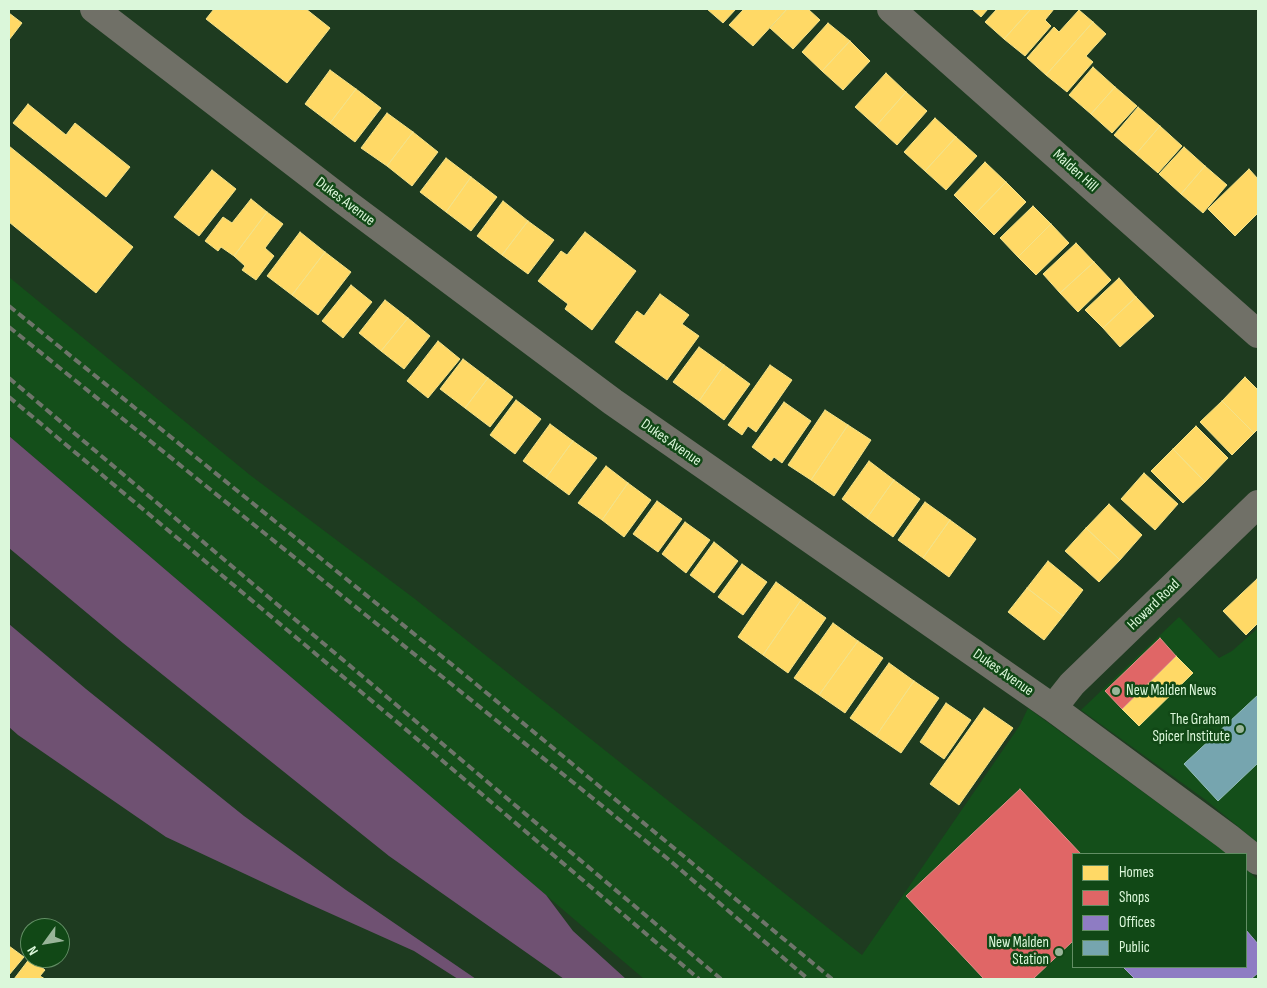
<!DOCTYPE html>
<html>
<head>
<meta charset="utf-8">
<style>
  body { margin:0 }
  #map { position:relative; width:1267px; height:988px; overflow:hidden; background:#1e3b20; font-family:"Sofia Sans Condensed",sans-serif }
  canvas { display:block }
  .frame { position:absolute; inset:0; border:10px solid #dbf7da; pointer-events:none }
  .legend { position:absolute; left:1072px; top:853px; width:175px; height:115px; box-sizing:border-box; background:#114816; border:1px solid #628e64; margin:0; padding:6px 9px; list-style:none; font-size:15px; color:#dbf7da }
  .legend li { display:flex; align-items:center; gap:10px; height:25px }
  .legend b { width:25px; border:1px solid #628e64 }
  .north { position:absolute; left:20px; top:918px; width:50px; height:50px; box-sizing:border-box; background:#114816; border:1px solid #628e64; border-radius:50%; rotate:238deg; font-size:14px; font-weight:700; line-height:20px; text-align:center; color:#dbf7da }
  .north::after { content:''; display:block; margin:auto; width:18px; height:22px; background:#99b599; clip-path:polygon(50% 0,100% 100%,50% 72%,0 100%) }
</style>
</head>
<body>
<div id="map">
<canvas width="1267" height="988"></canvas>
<div class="frame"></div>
<ul class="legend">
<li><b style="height:14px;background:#ffd966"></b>Homes</li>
<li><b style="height:14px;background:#e06666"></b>Shops</li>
<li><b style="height:14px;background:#8e7cc3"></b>Offices</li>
<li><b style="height:14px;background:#76a5af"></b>Public</li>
</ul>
<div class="north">N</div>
</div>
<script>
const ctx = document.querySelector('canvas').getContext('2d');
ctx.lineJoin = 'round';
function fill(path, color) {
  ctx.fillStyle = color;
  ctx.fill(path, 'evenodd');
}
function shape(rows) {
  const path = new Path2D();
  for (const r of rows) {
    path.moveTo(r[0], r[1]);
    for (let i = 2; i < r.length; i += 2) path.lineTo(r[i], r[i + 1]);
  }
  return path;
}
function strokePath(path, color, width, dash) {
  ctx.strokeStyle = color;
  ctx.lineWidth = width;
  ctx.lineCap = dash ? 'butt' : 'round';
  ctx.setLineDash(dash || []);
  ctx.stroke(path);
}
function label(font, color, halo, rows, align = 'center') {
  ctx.font = font + ' "Sofia Sans Condensed",sans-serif';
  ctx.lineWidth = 5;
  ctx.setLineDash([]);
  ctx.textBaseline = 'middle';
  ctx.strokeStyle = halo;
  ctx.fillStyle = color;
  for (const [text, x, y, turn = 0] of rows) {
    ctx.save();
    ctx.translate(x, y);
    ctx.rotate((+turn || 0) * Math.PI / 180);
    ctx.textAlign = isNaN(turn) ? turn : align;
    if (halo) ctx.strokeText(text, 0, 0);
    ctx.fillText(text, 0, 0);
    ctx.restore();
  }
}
const built = shape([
  [9,277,250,475,415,599,862,955,1020,725,1028,708,1228,854,1073,854,1073,967,1246,967,1246,869,1258,880,1258,979,644,979,9,436],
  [1179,617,1219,658,1232,651,1258,628,1258,843,1207,801,1081,710]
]);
const forest = shape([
  [9,436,546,895,573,931,626,979,564,979,389,856,123,643,9,548],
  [9,624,86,689,244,816,346,890,476,979,458,979,414,951,307,903,166,837,18,735,9,727]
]);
const homes = shape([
  [214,9,306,9,330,28,287,83,206,19,214,9],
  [707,9,736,9,723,23,707,9],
  [744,9,787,9,753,46,729,25,744,9],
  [787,9,808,9,820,20,793,49,770,28,787,9],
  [972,9,988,9,981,17,972,9],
  [997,9,1031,9,1004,39,985,22,997,9],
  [1031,9,1054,9,1045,20,1051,26,1025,56,1004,39,1031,9],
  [1079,10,1093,22,1046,75,1027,58,1054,27,1059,32,1079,10],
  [9,13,22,23,9,40,9,13],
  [1093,22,1106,34,1086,56,1093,62,1067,92,1046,75,1093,22],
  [828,23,850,41,822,71,802,52,828,23],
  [850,41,870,61,843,90,822,71,850,41],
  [1093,67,1115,87,1091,114,1069,95,1093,67],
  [330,70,356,89,330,123,305,104,330,70],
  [886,73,906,92,876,126,855,107,886,73],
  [1115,87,1137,106,1112,133,1091,114,1115,87],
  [356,89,381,108,355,142,330,123,356,89],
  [906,92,927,111,897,145,876,126,906,92],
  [28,104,66,135,75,123,130,167,106,197,13,123,28,104],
  [1138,107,1160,126,1136,154,1114,135,1138,107],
  [387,113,413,132,387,166,361,148,387,113],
  [935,118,956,137,925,171,904,152,935,118],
  [1160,126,1182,146,1158,173,1136,154,1160,126],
  [413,132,438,152,412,186,387,166,413,132],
  [956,137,977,156,946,190,925,171,956,137],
  [9,146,133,247,96,293,9,222,9,146],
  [1184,147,1205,166,1181,194,1159,174,1184,147],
  [446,158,471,177,446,212,420,192,446,158],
  [985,162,1006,182,974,215,954,195,985,162],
  [1205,166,1227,185,1203,213,1181,194,1205,166],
  [1249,169,1258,179,1258,213,1235,236,1208,209,1249,169],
  [212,170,236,189,199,236,174,217,212,170],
  [471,177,497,197,471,231,446,212,471,177],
  [1006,182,1026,202,994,235,974,215,1006,182],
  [251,199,267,212,234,256,221,247,218,251,205,241,223,217,232,223,251,199],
  [503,201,528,221,502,255,477,236,503,201],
  [1033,206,1051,224,1018,257,1000,238,1033,206],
  [267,212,283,224,265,248,274,256,256,280,242,270,245,266,234,256,267,212],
  [528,221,554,240,528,274,502,255,528,221],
  [1051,224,1069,243,1036,275,1018,257,1051,224],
  [300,232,325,252,292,295,267,276,300,232],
  [585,232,636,271,592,330,565,309,568,304,538,281,561,251,567,255,585,232],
  [1076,243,1094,262,1060,293,1043,274,1076,243],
  [325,252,351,272,318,315,292,295,325,252],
  [1094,262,1111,280,1078,312,1060,293,1094,262],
  [1119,278,1136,297,1103,328,1085,310,1119,278],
  [351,285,372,302,343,338,322,321,351,285],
  [660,294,689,315,682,324,699,336,667,380,615,342,637,311,644,316,660,294],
  [1136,297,1154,316,1120,347,1103,328,1136,297],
  [385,300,408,318,381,351,359,333,385,300],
  [408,318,430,336,404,369,381,351,408,318],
  [438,341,460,359,428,398,407,381,438,341],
  [699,347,724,365,699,401,673,382,699,347],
  [463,359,488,378,465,408,440,389,463,359],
  [724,365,750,384,724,420,699,401,724,365],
  [770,365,792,380,756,432,748,426,742,435,728,425,770,365],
  [1245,377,1258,390,1258,429,1254,433,1222,401,1245,377],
  [488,378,513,397,490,427,465,408,488,378],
  [516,400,541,419,515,454,490,435,516,400],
  [1222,401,1254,433,1232,455,1200,422,1222,401],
  [784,402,811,421,782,463,774,457,771,461,752,447,784,402],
  [825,410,848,425,811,480,788,465,825,410],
  [550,424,573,441,546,478,523,461,550,424],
  [848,425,871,440,834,496,811,480,848,425],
  [1196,426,1228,458,1205,482,1173,449,1196,426],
  [573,441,597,458,569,495,546,478,573,441],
  [1173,449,1205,482,1183,503,1151,471,1173,449],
  [869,461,894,480,867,518,842,499,869,461],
  [606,466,628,483,602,520,578,503,606,466],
  [1144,473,1178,504,1155,530,1121,499,1144,473],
  [894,480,920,499,893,537,867,518,894,480],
  [628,483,651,500,624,537,602,520,628,483],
  [657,501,682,519,658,552,633,534,657,501],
  [925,502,950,520,923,558,898,540,925,502],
  [1109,504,1142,535,1120,560,1086,528,1109,504],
  [950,520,976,539,949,577,923,558,950,520],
  [685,522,710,540,686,573,662,554,685,522],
  [1086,528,1120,560,1099,582,1065,551,1086,528],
  [714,542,738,561,714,593,690,575,714,542],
  [1048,561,1083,590,1063,616,1027,588,1048,561],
  [742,564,767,582,743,615,718,597,742,564],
  [1257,579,1258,581,1258,623,1246,635,1223,611,1257,579],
  [776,582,801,600,763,655,738,637,776,582],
  [1027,588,1063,616,1044,640,1008,612,1027,588],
  [801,600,826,618,788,673,763,655,801,600],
  [833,623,858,641,819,695,794,678,833,623],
  [858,641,883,658,845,713,819,695,858,641],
  [1176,656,1193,673,1139,726,1122,709,1176,656],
  [889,663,914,681,876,736,850,718,889,663],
  [914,681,939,698,901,753,876,736,914,681],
  [946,703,971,720,944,759,920,742,946,703],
  [984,708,1013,728,959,805,930,784,984,708],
  [9,946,24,957,9,975,9,946],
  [30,958,45,970,40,976,45,979,14,979,30,958]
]);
const shops = shape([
  [1160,638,1176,656,1122,709,1105,691,1160,638],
  [1020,789,1081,854,1073,854,1073,941,1033,979,984,979,906,896,1020,789]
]);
const offices = shape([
  [1246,930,1258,944,1258,973,1251,979,1135,979,1123,967,1246,967,1246,930]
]);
const public = shape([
  [1258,695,1258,763,1218,801,1184,764,1258,695]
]);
const minor = shape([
  [94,9,345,202,613,402,1053,708,1228,837,1258,861],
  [891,9,1258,334],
  [1053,708,1072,684,1258,504]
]);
const rail = shape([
  [9,306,471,680,832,979],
  [9,327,668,859,808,979],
  [9,378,721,979],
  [9,397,397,722,699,979]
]);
const markers = [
  [1116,691,5,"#99b599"],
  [1240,729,5,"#99b599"],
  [1059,952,5,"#99b599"]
];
const streetNames = [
  ["Malden Hill",1075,171,42],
  ["Dukes Avenue",345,202,37],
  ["Dukes Avenue",671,443,35],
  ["Howard Road",1154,605,-44],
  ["Dukes Avenue",1003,673,35]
];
const poiNames = [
  ["New Malden News",1126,691,"left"],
  ["The Graham",1230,720],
  ["Spicer Institute",1230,737],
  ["New Malden",1049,943],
  ["Station",1049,960]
];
fill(built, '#144f1a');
fill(forest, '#6f5172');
fill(homes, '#ffd966');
strokePath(homes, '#f4e289', 1);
fill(shops, '#e06666');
strokePath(shops, '#de9289', 1);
fill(offices, '#8e7cc3');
strokePath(offices, '#a5a1ca', 1);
fill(public, '#76a5af');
strokePath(public, '#94bebc', 1);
strokePath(minor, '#707067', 28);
strokePath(rail, '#6e756a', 4, [8, 4]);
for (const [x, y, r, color] of markers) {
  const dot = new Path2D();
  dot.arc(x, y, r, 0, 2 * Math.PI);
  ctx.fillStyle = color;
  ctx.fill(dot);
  strokePath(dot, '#114816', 2);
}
label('15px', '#dbf7da', '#114816', streetNames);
label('15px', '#dbf7da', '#114816', poiNames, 'right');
</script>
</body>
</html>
